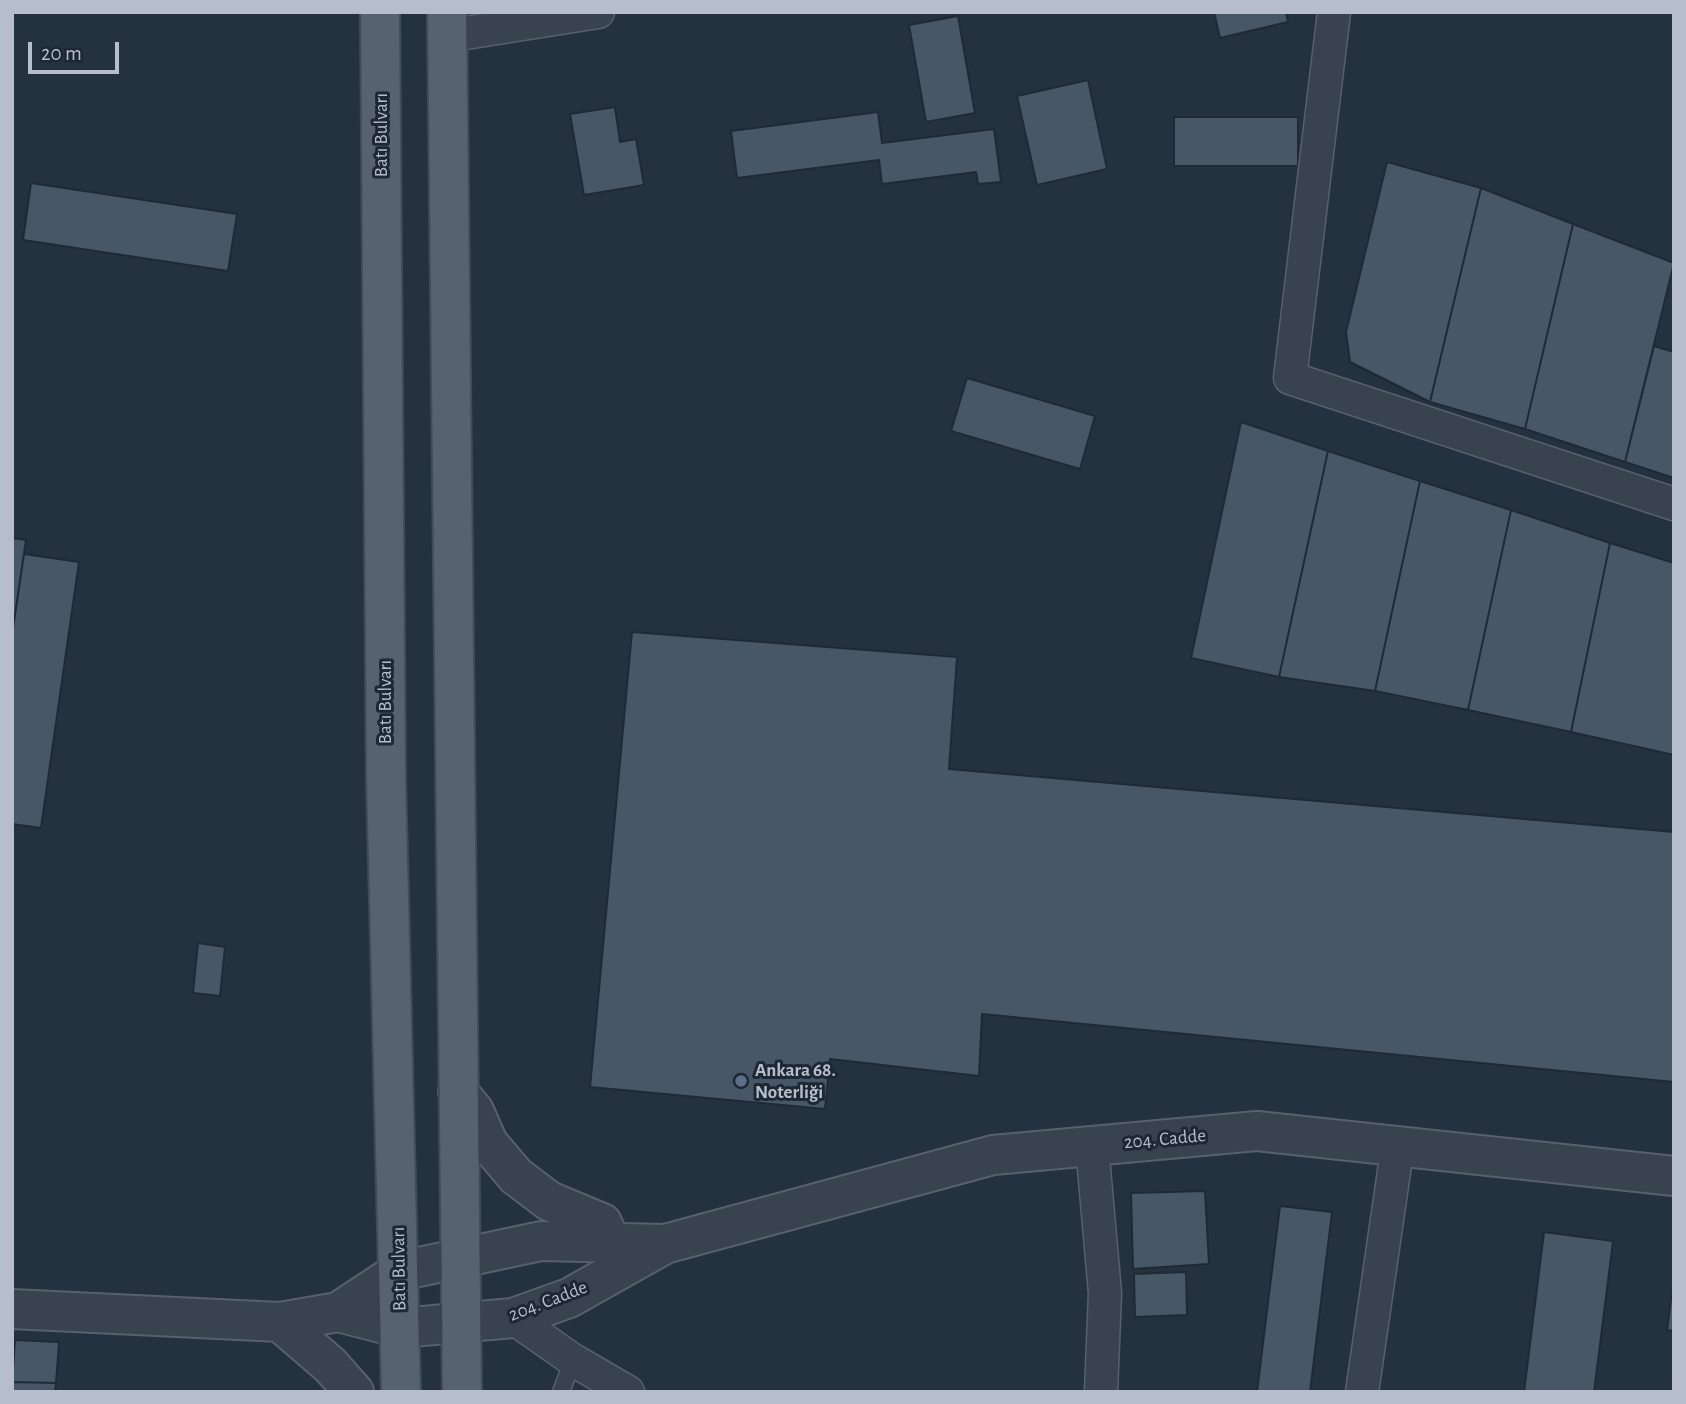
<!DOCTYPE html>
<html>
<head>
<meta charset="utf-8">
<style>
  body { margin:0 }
  #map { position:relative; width:1686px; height:1404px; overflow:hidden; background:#24313f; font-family:"Alegreya Sans",sans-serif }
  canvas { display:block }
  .frame { position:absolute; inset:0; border:14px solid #b5beca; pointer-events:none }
  .scale { position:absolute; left:28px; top:42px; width:91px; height:32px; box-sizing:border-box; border:4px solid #b5beca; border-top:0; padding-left:9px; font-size:21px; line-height:24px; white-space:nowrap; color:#b5beca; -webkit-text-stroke:5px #1d2834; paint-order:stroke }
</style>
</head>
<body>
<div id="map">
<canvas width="1686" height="1404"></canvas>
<div class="frame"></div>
<div class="scale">20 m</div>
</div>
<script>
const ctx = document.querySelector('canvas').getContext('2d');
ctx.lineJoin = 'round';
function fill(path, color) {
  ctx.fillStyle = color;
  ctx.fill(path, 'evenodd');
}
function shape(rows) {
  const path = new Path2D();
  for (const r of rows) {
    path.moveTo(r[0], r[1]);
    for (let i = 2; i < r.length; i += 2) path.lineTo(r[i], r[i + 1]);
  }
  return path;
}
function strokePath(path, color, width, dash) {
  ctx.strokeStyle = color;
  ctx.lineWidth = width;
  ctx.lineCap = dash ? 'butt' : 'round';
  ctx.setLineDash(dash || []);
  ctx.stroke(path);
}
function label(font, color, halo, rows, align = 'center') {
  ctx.font = font + ' "Alegreya Sans",sans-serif';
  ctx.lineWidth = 6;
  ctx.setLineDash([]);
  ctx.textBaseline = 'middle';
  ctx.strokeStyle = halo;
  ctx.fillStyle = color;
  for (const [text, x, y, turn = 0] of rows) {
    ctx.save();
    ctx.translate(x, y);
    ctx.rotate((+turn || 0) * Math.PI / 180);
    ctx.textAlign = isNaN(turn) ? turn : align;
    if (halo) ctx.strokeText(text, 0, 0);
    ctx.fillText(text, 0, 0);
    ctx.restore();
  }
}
const building = shape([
  [1214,12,1286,12,1288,22,1220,38,1214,12],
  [958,16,975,113,926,122,909,25,958,16],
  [1088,80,1107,169,1037,185,1017,96,1088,80],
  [615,107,620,142,636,139,644,185,584,195,570,114,615,107],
  [878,112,882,143,994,129,1001,182,978,184,976,172,882,184,879,160,737,178,731,131,878,112],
  [1174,117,1298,117,1298,166,1174,166,1174,117],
  [1387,162,1481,188,1430,402,1350,362,1346,332,1387,162],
  [31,183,237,214,228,271,23,240,31,183],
  [1481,188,1573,224,1525,429,1430,402,1481,188],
  [1573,224,1674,263,1625,462,1525,429,1573,224],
  [1654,346,1674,352,1674,478,1625,462,1654,346],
  [967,378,1095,416,1080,469,951,431,967,378],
  [1241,422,1328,451,1279,677,1191,658,1241,422],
  [1328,451,1420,481,1375,691,1279,677,1328,451],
  [1420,481,1511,510,1468,710,1375,691,1420,481],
  [1511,510,1610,543,1571,732,1468,710,1511,510],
  [12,538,26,540,12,635,12,538],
  [1610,543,1674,563,1674,755,1571,732,1610,543],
  [24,554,79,562,41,828,12,824,12,635,24,554],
  [632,632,957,657,949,769,1674,832,1674,1082,982,1014,979,1076,830,1059,825,1109,590,1087,632,632],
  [198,943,225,947,220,996,193,993,198,943],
  [1205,1191,1209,1264,1133,1269,1131,1193,1205,1191],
  [1280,1206,1332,1212,1310,1392,1257,1392,1280,1206],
  [1544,1232,1613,1241,1594,1392,1524,1392,1544,1232],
  [1186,1272,1187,1315,1135,1317,1134,1274,1186,1272],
  [1674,1276,1674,1331,1667,1330,1674,1276],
  [15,1340,59,1342,56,1383,12,1382,15,1340],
  [12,1382,56,1383,55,1392,12,1392,12,1382]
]);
const service = shape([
  [561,1392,573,1360]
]);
const minor = shape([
  [1334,12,1290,378,1674,504],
  [447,36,598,12],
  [1092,1146,1105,1293,1101,1392],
  [513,1318,573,1360,628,1392],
  [1362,1392,1398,1144]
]);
const tertiary = shape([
  [458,1092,474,1111,488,1143,516,1176,549,1201,602,1223,611,1242],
  [12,1309,280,1322,338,1312,400,1271,541,1241,665,1244],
  [338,1312,400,1328,513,1318,569,1298,665,1244,993,1155,1257,1131,1674,1176],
  [280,1322,330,1365,354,1392]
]);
const primary = shape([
  [380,12,386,778,401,1392],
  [447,12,462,1392]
]);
const markers = [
  [741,1081,7,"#5c6f8a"]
];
const streetNames = [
  ["Batı Bulvarı",381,135,-90],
  ["Batı Bulvarı",385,702,-90],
  ["204. Cadde",1165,1139,-5],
  ["Batı Bulvarı",399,1269,-91],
  ["204. Cadde",548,1301,-21]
];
const poiNames = [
  ["Ankara 68.",755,1070],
  ["Noterliği",755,1092]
];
fill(building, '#485765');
strokePath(building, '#1f2a36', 2);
strokePath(service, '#56616d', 19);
strokePath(minor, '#56616d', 35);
strokePath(tertiary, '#56616d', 42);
strokePath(primary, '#424c58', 42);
strokePath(service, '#38434f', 16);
strokePath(minor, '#38434f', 32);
strokePath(tertiary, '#38434f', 38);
strokePath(primary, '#56626f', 38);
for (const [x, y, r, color] of markers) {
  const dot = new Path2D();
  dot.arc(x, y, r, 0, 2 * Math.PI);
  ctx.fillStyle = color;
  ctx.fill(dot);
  strokePath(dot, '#1d2834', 2.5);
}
label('19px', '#b5beca', '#1d2834', streetNames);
label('bold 19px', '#b5beca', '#1d2834', poiNames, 'left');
</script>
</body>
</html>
